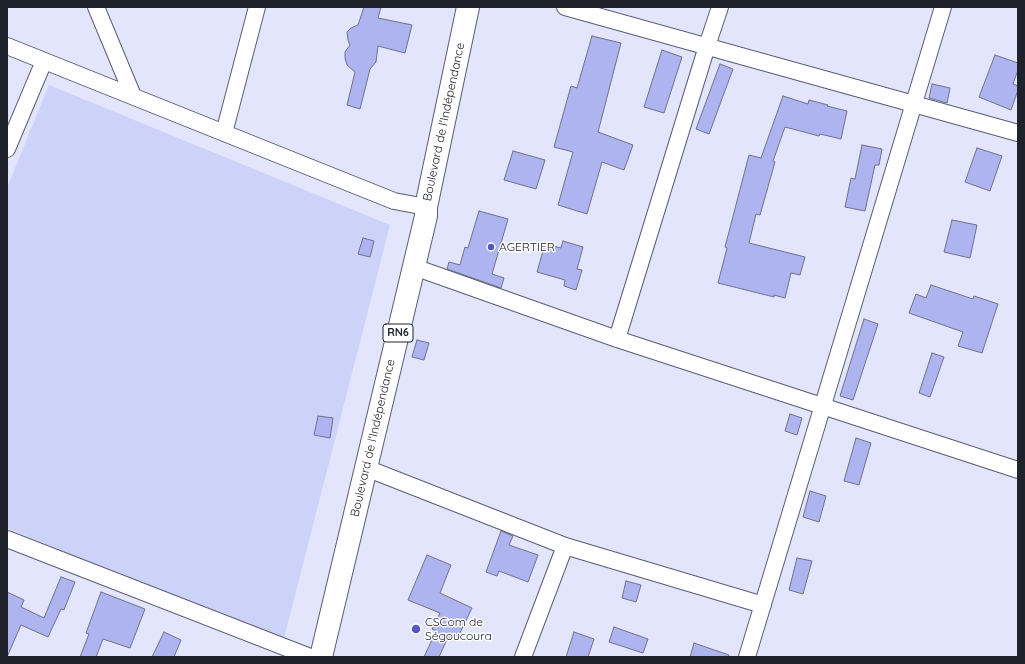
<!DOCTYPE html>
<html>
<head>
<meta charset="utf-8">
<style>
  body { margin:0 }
  #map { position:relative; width:1025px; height:664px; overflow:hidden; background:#e2e5fb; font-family:Quicksand,sans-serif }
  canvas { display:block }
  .frame { position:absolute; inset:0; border:8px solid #20222b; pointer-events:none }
</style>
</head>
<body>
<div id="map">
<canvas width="1025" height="664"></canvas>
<div class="frame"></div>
</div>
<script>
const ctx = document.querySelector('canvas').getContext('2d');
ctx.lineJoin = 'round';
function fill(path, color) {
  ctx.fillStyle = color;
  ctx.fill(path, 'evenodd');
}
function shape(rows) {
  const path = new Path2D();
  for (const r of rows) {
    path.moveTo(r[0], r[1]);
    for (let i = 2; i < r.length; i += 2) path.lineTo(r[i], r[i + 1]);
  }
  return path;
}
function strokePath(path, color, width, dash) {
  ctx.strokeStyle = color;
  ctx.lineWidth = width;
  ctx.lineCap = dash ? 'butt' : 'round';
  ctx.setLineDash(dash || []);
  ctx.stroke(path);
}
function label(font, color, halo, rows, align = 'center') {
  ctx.font = font + ' Quicksand,sans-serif';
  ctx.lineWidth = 3;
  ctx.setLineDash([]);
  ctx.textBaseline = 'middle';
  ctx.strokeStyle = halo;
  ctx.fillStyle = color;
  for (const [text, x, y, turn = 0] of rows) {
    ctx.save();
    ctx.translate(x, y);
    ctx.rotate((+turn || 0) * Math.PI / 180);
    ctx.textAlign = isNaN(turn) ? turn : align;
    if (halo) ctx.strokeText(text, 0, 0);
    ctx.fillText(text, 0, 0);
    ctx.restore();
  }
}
const green = shape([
  [49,85,390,225,283,642,7,528,7,188]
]);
const building = shape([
  [364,7,381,7,378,18,412,25,405,53,378,46,376,62,370,69,360,109,347,105,355,72,347,65,345,58,345,52,350,45,348,40,347,32,351,28,358,25,364,7],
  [592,36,621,43,598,132,633,145,624,170,602,162,587,214,558,205,573,152,554,147,571,86,577,88,592,36],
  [662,50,682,57,664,113,644,107,662,50],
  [995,55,1018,63,1018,70,1013,84,1018,86,1018,90,1011,110,979,97,995,55],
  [720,64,733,69,709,134,696,129,720,64],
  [932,84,950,88,947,103,929,98,932,84],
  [783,96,808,104,809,100,828,105,827,106,847,111,841,139,820,134,819,136,785,127,773,161,775,162,760,215,756,214,749,243,805,257,800,275,791,273,785,298,774,295,774,297,718,283,727,248,725,247,749,155,761,158,783,96],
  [862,145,882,149,879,165,875,165,865,211,845,207,851,178,855,179,862,145],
  [977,148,1002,156,990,191,965,182,977,148],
  [513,151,545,160,536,189,504,180,513,151],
  [479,211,508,219,492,274,504,278,501,288,447,269,449,262,460,265,465,247,468,248,479,211],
  [952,220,977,225,970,258,944,252,952,220],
  [363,238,374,241,370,257,358,254,363,238],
  [563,241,583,247,577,269,582,270,576,290,564,286,565,280,537,272,545,244,561,248,563,241],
  [931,285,973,299,974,296,998,304,982,353,958,346,963,332,909,313,916,294,926,298,931,285],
  [864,319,878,324,853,400,840,396,864,319],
  [417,340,429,343,424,360,412,357,417,340],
  [932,353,944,357,930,397,919,393,932,353],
  [790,414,802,418,797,435,785,431,790,414],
  [318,416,333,418,330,438,314,435,318,416],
  [856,438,871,443,859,485,844,481,856,438],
  [810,491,826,496,819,522,803,517,810,491],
  [501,531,513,536,509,545,538,555,528,582,499,571,497,576,486,572,501,531],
  [427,555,451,565,440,593,472,608,456,641,448,637,439,657,424,657,436,631,432,629,440,613,408,600,427,555],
  [797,558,812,561,803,594,789,590,797,558],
  [61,577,75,582,64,610,61,609,48,637,21,625,7,657,7,592,24,600,21,607,44,618,61,577],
  [626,581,641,585,636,602,622,598,626,581],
  [101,592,145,609,130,648,103,639,96,657,80,657,89,634,86,633,101,592],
  [614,627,648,639,643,653,609,642,614,627],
  [164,632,181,640,174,657,152,657,164,632],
  [574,632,594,639,588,657,566,657,574,632],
  [694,643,729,655,728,657,690,657,694,643]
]);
const minor = shape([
  [96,7,133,96],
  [565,7,1018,133],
  [7,46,394,201,426,207],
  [224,133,257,7],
  [7,149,44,61],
  [414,267,617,339,1018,470],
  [617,339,707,46,720,7],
  [366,468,565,546,763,605],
  [7,539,310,657],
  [523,657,565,546],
  [747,657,943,7]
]);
const trunk = shape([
  [321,657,426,216,426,207,468,7]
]);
const markers = [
  [491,247,4,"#5755cd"],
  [416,629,5,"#5755cd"]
];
const shields = [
  [398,333,30]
];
const shieldNames = [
  ["RN6",398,333]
];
const streetNames = [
  ["Boulevard de l'Indépendance",444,122,-78],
  ["Boulevard de l'Indépendance",373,438,-77]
];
const poiNames = [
  ["AGERTIER",499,247],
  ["CSCom de",425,622],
  ["Ségoucoura",425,636]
];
fill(green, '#cdd2f8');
fill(building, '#adb4ef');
strokePath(building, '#6e7189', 1);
strokePath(minor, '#5a5d73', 18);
strokePath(trunk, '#5a5d73', 24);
strokePath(minor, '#fff', 16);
strokePath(trunk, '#fff', 22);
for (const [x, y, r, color] of markers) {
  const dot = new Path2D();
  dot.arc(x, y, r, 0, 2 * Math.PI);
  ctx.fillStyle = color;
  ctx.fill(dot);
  strokePath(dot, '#fff', 1.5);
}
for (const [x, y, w] of shields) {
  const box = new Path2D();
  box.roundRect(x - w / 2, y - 9, w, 18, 3);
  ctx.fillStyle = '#fff';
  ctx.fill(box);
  strokePath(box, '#20222b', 1);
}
label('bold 11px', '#20222b', null, shieldNames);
label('12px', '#20222b', '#fff', streetNames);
label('12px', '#20222b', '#fff', poiNames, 'left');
</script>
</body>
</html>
